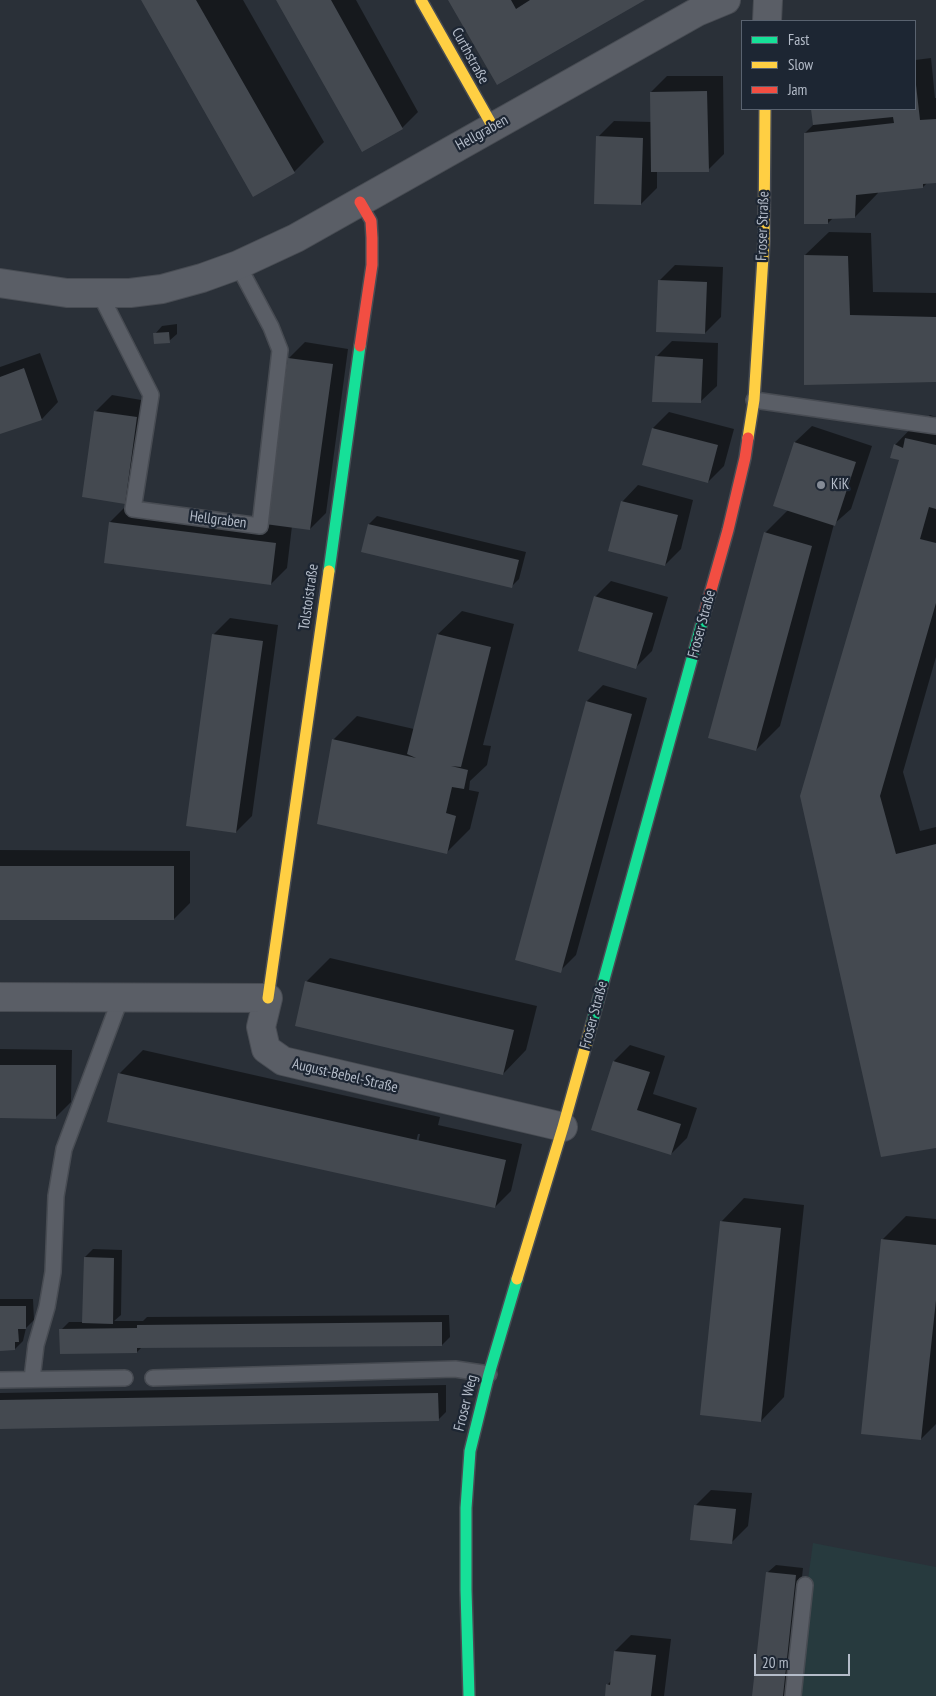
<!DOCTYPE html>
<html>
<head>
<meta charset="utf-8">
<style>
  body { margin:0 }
  #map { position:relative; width:936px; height:1696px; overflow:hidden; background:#2a3038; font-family:"PT Sans Narrow",sans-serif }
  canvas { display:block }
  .legend { position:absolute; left:741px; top:20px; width:175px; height:90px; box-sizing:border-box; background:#1d2633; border:1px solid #59626f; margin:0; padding:6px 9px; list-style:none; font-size:15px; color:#b4bcc9 }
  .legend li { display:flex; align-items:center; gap:10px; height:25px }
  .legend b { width:25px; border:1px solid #59626f }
  .scale { position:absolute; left:754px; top:1654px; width:96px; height:22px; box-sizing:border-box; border:2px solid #b4bcc9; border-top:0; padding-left:6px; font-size:15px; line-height:18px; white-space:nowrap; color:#b4bcc9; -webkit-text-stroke:4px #1d2633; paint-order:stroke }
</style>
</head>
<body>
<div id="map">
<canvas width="936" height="1696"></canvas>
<ul class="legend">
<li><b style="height:6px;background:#16e098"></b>Fast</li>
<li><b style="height:6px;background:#ffcf43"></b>Slow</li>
<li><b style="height:6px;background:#f24e42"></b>Jam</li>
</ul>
<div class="scale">20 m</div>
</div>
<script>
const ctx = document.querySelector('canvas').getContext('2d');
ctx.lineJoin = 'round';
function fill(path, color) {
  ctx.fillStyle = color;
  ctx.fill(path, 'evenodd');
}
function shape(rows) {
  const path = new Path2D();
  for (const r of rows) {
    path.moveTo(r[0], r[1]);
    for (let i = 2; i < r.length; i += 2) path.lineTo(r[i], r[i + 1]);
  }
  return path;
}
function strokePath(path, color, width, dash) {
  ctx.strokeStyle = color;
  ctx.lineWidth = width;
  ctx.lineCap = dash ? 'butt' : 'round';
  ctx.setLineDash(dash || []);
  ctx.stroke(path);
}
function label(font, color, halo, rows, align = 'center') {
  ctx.font = font + ' "PT Sans Narrow",sans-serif';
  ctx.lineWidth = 4.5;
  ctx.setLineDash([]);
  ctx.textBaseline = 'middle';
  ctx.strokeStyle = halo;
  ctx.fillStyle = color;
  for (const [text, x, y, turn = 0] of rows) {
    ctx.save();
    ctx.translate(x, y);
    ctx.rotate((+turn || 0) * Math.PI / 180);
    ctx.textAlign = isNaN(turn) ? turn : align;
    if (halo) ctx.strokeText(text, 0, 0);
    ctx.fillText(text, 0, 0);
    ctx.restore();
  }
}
const green = shape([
  [813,1543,936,1567,936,1696,792,1696]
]);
const shadow = shape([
  [142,0,243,0,324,142,294,172],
  [278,0,356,0,418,112,402,128,363,150],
  [450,0,643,0,583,34],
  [931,58,935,98,936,98,936,181,928,182,923,187,878,191,878,193,855,217,833,218,828,223,805,133,814,124,813,109,915,109,915,60],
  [667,76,723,76,724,154,708,170,657,171,657,188,641,204,598,137,614,121,652,122,651,92],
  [829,232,871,233,873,292,936,293,936,381,806,384,805,255],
  [675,265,723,267,721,317,705,333,659,281],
  [177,324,177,334,169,341,155,334,162,326],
  [672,341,718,343,717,386,700,402,656,357],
  [305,342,348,349,326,513,310,529,292,526,287,568,271,584,110,522,126,506,266,524,289,358],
  [40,353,58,402,42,419,0,433,0,367],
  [112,395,153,402,141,486,125,502,95,412],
  [669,412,734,429,724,466,708,482,653,428],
  [930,415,936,417,936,657,903,772,920,831,936,827,936,1147,802,796,900,459,895,445,918,421,922,423],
  [812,426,872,446,851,509,834,524,780,726,756,750,765,533,789,509,775,505,795,442],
  [638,485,693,500,681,549,665,565,622,502],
  [377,516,526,552,519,579,511,587,363,551,369,524],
  [611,581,668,597,652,651,636,667,595,597],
  [462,611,514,624,483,745,491,746,487,765,470,781,469,790,479,792,470,829,447,852,333,740,357,716,414,729,438,634],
  [230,618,278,625,252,816,236,832,214,634],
  [603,685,647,698,576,955,560,971,587,701],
  [0,850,190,851,190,903,174,919,0,918],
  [330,958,537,1006,526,1050,503,1074,297,1025,307,981],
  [630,1045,665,1056,653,1094,697,1108,687,1138,671,1154,592,1129,614,1061],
  [0,1049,72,1050,71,1102,55,1118,0,1117],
  [143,1050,440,1117,438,1125,522,1144,511,1191,495,1207,119,1074],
  [418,1134,420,1134,414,1162,411,1162],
  [744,1198,804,1205,784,1397,761,1421,721,1222],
  [906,1216,936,1219,936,1424,921,1439,882,1240],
  [93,1249,122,1250,121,1315,114,1321,143,1321,147,1317,449,1315,450,1337,442,1345,142,1347,137,1352,61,1330,69,1322,84,1322,85,1257],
  [0,1299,33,1299,34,1320,26,1328,23,1341,15,1349,0,1349],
  [446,1385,446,1412,438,1420,0,1427,0,1393],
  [711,1490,752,1493,748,1526,732,1542,695,1506],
  [776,1565,803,1568,789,1696,754,1696,768,1572],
  [631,1635,671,1639,664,1696,606,1696,607,1685,612,1680,615,1651]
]);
const building = shape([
  [141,0,196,0,295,173,253,197],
  [276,0,331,0,403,129,362,152],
  [448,0,511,0,516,9,530,0,645,0,497,85],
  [915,85,916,85,920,120,936,119,936,183,923,184,923,188,856,195,855,218,828,219,828,224,804,224,804,133,894,123,893,117,813,125,811,109,915,109],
  [707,91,709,172,651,172,650,92],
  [596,136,643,138,641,205,594,204],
  [804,255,848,256,850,315,936,317,936,382,804,385],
  [658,280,707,282,705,334,656,332],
  [169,332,170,343,154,344,153,333],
  [655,356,703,359,701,403,652,402],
  [288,358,333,364,310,530,265,524],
  [24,368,42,420,0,434,0,377],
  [94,411,137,417,125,504,82,497],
  [652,428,718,445,708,483,642,465],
  [905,438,936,445,936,509,929,507,920,539,936,543,936,603,880,796,896,854,936,844,936,1148,881,1157,800,796,899,460,890,458,894,444,903,448],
  [794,442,856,462,835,526,773,506],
  [621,501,678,515,665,566,608,551],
  [109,522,276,543,271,585,104,563],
  [368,524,519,560,512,588,361,552],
  [764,532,812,546,756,751,708,738],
  [594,596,653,613,636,669,578,651],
  [212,634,263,641,236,833,186,826],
  [437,634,491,647,461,767,451,766,468,770,464,789,452,787,446,813,456,816,447,854,317,824,332,739,416,758,407,754],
  [586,701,632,714,561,973,515,960],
  [0,866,174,866,174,920,0,920],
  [305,981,514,1030,503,1075,295,1026],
  [613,1061,650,1072,637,1110,681,1124,671,1155,591,1130],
  [0,1065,56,1065,56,1119,0,1118],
  [118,1073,506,1160,495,1208,107,1122],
  [720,1221,781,1228,761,1422,700,1415],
  [881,1239,936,1245,936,1300,921,1440,861,1434],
  [84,1257,114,1258,113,1324,82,1323],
  [0,1306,26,1306,26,1329,18,1329,19,1342,15,1342,15,1350,0,1351],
  [442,1322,442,1346,137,1348,137,1353,60,1354,59,1329,137,1328,137,1325],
  [438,1393,439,1421,0,1429,0,1400],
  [694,1505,736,1509,732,1544,690,1540],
  [766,1572,796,1575,783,1696,752,1696],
  [614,1651,656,1655,651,1696,605,1696,606,1684,610,1685]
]);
const lane = shape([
  [100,294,151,395,133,509,260,526,280,350,271,327,238,265],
  [754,400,936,426],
  [153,1378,455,1369,489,1374],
  [32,1379,36,1345,47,1307,53,1272,56,1196,64,1149,121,997],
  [0,1380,125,1378],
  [793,1696,805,1585]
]);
const street = shape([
  [767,21,768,0],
  [0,283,67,293,130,293,162,289,202,278,238,265,296,238,697,12,726,0],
  [0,997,268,998,261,1027,266,1049,283,1061,563,1127]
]);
const fast = shape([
  [329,571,360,346],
  [592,1023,704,615],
  [469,1696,466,1590,466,1508,470,1451,489,1374,517,1279]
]);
const slow = shape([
  [421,0,493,127],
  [748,438,754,400,764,241,765,109],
  [268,998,329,571],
  [517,1279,563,1127,592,1023]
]);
const jam = shape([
  [360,202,371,221,372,238,372,265,360,346],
  [704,615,728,530,745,458,748,438]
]);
const markers = [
  [821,485,5,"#848b96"]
];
const streetNames = [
  ["Curthstraße",470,56,61],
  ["Hellgraben",482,133,-29],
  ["Froser Straße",763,226,-88],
  ["Hellgraben",218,520,7],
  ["Tolstoistraße",309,597,-82],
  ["Froser Straße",702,624,-75],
  ["Froser Straße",594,1015,-75],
  ["August-Bebel-Straße",345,1076,13],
  ["Froser Weg",466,1403,-76]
];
const poiNames = [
  ["KiK",831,485]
];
fill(green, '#273a3e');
fill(shadow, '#0007');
fill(building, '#444950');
strokePath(lane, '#484c53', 18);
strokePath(street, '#484c53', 30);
strokePath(fast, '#484c53', 14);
strokePath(slow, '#484c53', 14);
strokePath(jam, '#484c53', 14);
strokePath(lane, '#5a5e66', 15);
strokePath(street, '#5a5e66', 28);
strokePath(fast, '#16e098', 11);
strokePath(slow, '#ffcf43', 11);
strokePath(jam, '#f24e42', 11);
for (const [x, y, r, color] of markers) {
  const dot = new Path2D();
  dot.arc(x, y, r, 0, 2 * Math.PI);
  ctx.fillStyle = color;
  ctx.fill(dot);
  strokePath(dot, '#1d2633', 2);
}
label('15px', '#b4bcc9', '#1d2633', streetNames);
label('15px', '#b4bcc9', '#1d2633', poiNames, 'left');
</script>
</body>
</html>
